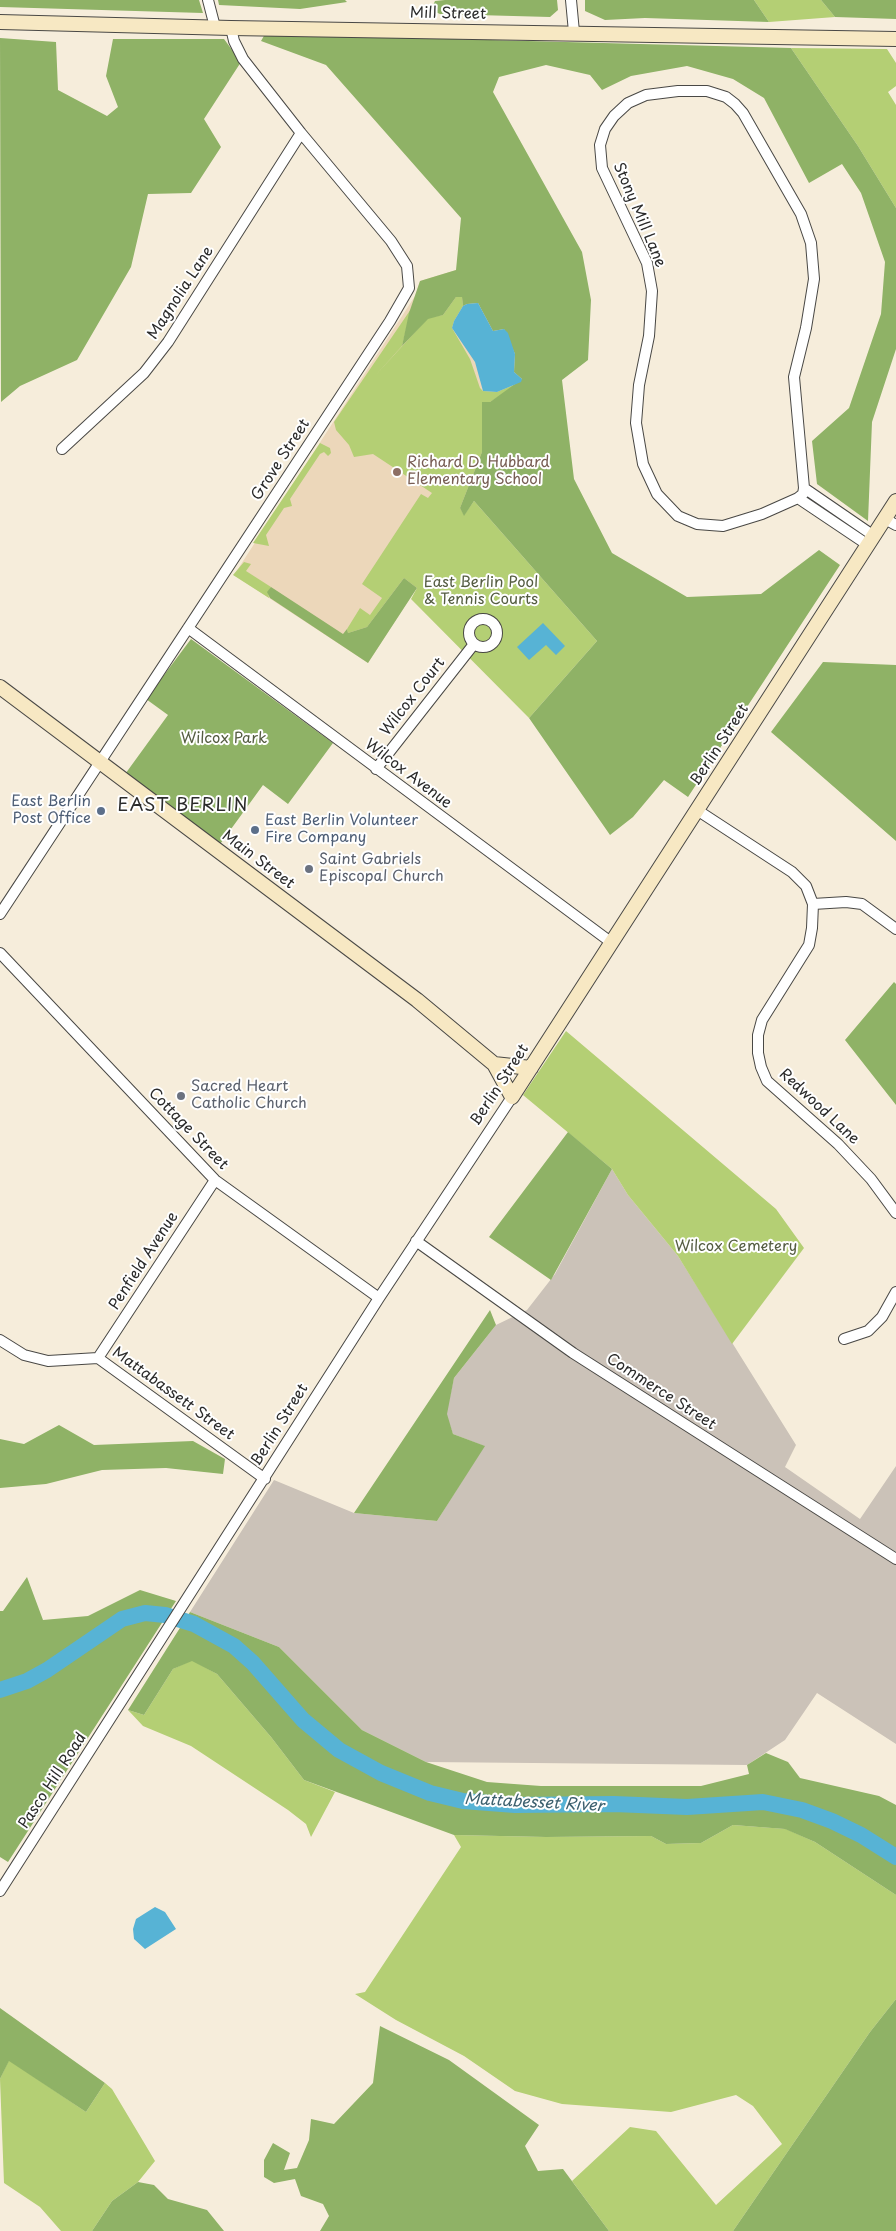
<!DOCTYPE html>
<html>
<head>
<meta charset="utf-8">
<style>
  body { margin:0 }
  canvas { display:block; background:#f6eddb }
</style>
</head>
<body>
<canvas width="896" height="2231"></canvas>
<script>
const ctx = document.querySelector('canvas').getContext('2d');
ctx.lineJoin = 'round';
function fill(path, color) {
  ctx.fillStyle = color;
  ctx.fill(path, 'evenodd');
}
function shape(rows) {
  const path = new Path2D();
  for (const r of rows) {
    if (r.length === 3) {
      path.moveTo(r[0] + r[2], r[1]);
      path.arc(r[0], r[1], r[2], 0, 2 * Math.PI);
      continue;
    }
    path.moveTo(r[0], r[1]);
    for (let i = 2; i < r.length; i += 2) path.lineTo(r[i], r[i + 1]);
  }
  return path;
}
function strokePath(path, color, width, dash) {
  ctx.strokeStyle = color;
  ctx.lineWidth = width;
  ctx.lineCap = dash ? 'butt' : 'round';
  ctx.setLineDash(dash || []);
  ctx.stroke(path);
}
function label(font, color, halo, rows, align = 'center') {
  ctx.font = font + ' "Playpen Sans",sans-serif';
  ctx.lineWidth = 4;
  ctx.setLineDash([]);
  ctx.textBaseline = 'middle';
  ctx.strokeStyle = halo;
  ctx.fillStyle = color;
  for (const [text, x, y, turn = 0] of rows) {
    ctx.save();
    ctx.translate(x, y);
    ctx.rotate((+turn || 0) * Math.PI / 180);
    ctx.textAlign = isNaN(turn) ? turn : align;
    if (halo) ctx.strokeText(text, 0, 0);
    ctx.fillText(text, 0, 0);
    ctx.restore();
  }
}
const built = shape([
  [456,270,553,377,368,663,234,575,415,296,420,281]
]);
const industrial = shape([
  [612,1169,628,1195,678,1256,796,1445,785,1467,860,1519,896,1466,896,1744,817,1693,785,1740,747,1765,426,1762,362,1730,279,1647,190,1612,274,1480,354,1513,437,1521,484,1446,453,1434,446,1414,454,1378,496,1325,527,1310,555,1274]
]);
const green = shape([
  [754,0,821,0,835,17,769,22],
  [791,48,887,49,896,63,896,86,888,92,896,105,896,208,858,146],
  [456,297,462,297,463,306,454,321,452,328,470,359,480,388,483,391,497,392,521,382,490,402,482,402,482,452,460,508,464,515,474,501,597,641,529,718,411,599,417,588,404,578,367,627,348,633,347,629,360,608,370,615,382,598,362,584,421,494,428,498,432,493,373,454,354,457,349,445,336,430,334,422,411,309,402,346,374,377,428,318,443,315],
  [320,443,330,448,331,453,328,456,324,452,320,454,290,499,292,506,284,508,266,535,269,546,253,543],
  [244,562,251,564,246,571,271,587,268,592,269,598,233,575],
  [566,1031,776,1209,804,1248,732,1344,678,1256,628,1195,612,1169,523,1095],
  [192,1660,217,1674,271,1737,304,1780,335,1792,311,1837,306,1824,288,1810,191,1746,143,1726,128,1710,144,1715,173,1669],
  [733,1825,786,1829,815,1842,896,1895,896,1999,870,2032,733,2231,609,2231,572,2181,630,2127,656,2131,716,2205,782,2144,753,2106,736,2095,671,2112,562,2104,515,2091,464,2056,396,2020,355,1994,365,1992,461,1847,454,1835,546,1837,651,1836,666,1844,701,1843],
  [9,2060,86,2112,105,2083,112,2089,155,2161,138,2182,112,2201,92,2231,61,2231,40,2207,4,2183,0,2079]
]);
const forest = shape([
  [0,0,199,0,203,13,0,7],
  [218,0,345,0,347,2,300,9,219,5],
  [445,0,557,0,558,10,550,17,440,14,431,10,435,1],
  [585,0,754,0,769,22,645,18,605,20,585,11],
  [821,0,896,0,896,19,835,17],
  [265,34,791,48,858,146,896,208,896,349,872,422,868,521,817,484,812,441,849,408,881,314,885,262,861,193,842,164,809,183,764,98,733,79,687,66,631,76,602,90,590,75,546,65,499,77,493,92,582,252,591,300,588,360,562,380,574,479,612,553,687,597,761,594,819,550,840,565,688,797,664,780,633,817,610,835,529,718,597,641,474,501,464,516,460,508,482,452,482,402,490,402,522,379,514,372,515,354,504,329,493,331,478,303,467,304,463,306,462,297,456,297,443,315,428,319,402,346,409,313,420,281,456,270,461,218,326,65,261,41],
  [0,38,56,42,58,90,107,116,118,107,106,76,113,39,224,39,241,62,204,119,221,147,191,193,148,194,131,267,77,360,20,386,1,402],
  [404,578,417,588,368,663,270,598,267,592,271,587,343,634,347,629,348,633,367,627],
  [191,639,333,743,288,804,263,785,218,847,123,777,168,715,146,699],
  [823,662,896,665,896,841,771,732],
  [894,982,896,984,896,1105,845,1040],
  [568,1132,612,1169,551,1280,489,1237],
  [490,1310,496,1325,454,1378,447,1414,453,1434,485,1446,437,1521,354,1513],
  [59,1425,94,1445,193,1441,225,1459,223,1474,166,1468,102,1470,46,1484,0,1488,0,1439,24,1444],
  [27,1577,43,1620,88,1616,140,1590,176,1601,8,1862,0,1857,0,1611,3,1611],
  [190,1612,279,1647,362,1730,426,1762,487,1782,541,1786,701,1786,749,1774,747,1765,766,1753,788,1762,800,1778,879,1796,896,1805,896,1895,815,1842,785,1829,733,1825,701,1843,666,1844,651,1836,546,1837,454,1835,304,1780,271,1737,217,1674,192,1661,173,1669,144,1715,128,1710],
  [896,1999,896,2231,733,2231,870,2032],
  [0,2008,105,2083,86,2112,9,2061,0,2079],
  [380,2026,449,2060,539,2125,525,2146,538,2171,563,2169,609,2231,320,2231,329,2216,323,2204,301,2196,295,2179,274,2183,264,2177,264,2160,273,2143,290,2153,284,2170,297,2168,309,2140,311,2119,334,2124,373,2083],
  [138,2182,154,2185,168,2199,207,2210,224,2231,92,2231,112,2201]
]);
const water = shape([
  [478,303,493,331,504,329,508,333,515,354,514,372,522,379,521,382,497,392,483,391,475,362,452,328,454,321,463,306,467,304],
  [543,623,565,646,556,655,546,645,529,660,517,647],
  [155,1907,165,1912,176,1929,145,1949,134,1939,133,1929,136,1919]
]);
const river = shape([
  [0,1690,27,1681,47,1670,122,1619,145,1613,165,1615,194,1624,234,1646,253,1663,303,1720,339,1750,381,1773,430,1793,463,1801,515,1805,614,1804,687,1807,763,1802,802,1810,832,1821,861,1835,896,1857]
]);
const street = shape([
  [208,0,215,27],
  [571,0,574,32],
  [678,91,707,91,726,97,735,104,743,113,801,214,811,243,814,279,806,328,794,377,804,488,803,494,798,498,762,514,723,526,697,524,678,516,657,494,643,464,636,423,639,385,649,336,652,291,647,263,602,168,600,145,605,129,614,116,628,103,646,95,678,91],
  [62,449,144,373,168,342,301,133],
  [804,488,874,536],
  [798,498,868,545],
  [885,519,896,525],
  [483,633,14],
  [188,628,612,943],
  [376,769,474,644],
  [697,810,792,872,806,886,813,904,812,928,809,945,762,1020,758,1035,758,1053,761,1067,767,1081,838,1144,871,1179,896,1213],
  [813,904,846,902,862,904,896,929],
  [0,914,390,321,409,288,407,266,391,241,301,133,243,59,234,41,231,28],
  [0,953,215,1180,379,1298],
  [416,1241,573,1353,896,1559],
  [844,1339,868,1331,882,1317,896,1292],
  [0,1340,24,1355,48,1361,98,1358,265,1479],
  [98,1358,215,1180],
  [0,1891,379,1298,512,1097]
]);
const secondary = shape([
  [0,22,231,28,896,39],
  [0,687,417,1000,494,1064,512,1097,896,501],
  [494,1064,531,1068]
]);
const markers = [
  [397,472,5,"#8d6e63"],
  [101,811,5,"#5c6f8a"],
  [255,830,5,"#5c6f8a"],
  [309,869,5,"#6b7280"],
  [181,1096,5,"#6b7280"]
];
const streetNames = [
  ["Mill Street",448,14,1],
  ["Stony Mill Lane",639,215,67],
  ["Magnolia Lane",181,293,-57],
  ["Grove Street",281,460,-57],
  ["Wilcox Court",413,697,-52],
  ["Berlin Street",720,745,-57],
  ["Wilcox Avenue",408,774,37],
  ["Main Street",258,860,37],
  ["Berlin Street",500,1085,-57],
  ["Redwood Lane",819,1107,43],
  ["Cottage Street",188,1129,46],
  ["Penfield Avenue",144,1261,-57],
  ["Commerce Street",661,1392,33],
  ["Mattabassett Street",173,1394,36],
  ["Berlin Street",280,1425,-58],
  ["Pasco Hill Road",53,1781,-57]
];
const educationNames = [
  ["Richard D. Hubbard",407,463],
  ["Elementary School",407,480]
];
const parkNames = [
  ["East Berlin Pool",481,583],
  ["& Tennis Courts",481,600],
  ["Wilcox Park",224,739],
  ["Wilcox Cemetery",736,1247]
];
const serviceNames = [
  ["East Berlin",91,802],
  ["Post Office",91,819],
  ["East Berlin Volunteer",265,821,"left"],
  ["Fire Company",265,838,"left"]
];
const worshipNames = [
  ["Saint Gabriels",319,860],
  ["Episcopal Church",319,877],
  ["Sacred Heart",191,1087],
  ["Catholic Church",191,1104]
];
const waterNames = [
  ["Mattabesset River",534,1803,3]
];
const quarterNames = [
  ["EAST BERLIN",183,806]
];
fill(built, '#ecd7ba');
fill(industrial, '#cbc2b8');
fill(green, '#b4cf74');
fill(forest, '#8fb266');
fill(water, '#57b3d5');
strokePath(river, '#57b3d5', 16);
strokePath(street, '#494845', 12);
strokePath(secondary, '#494845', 16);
strokePath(street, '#fff', 10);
strokePath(secondary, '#f7e8c3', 14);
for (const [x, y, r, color] of markers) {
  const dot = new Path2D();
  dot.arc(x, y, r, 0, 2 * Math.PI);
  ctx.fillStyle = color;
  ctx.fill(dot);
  strokePath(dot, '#fff', 2);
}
label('15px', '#2b2b2b', '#fff', streetNames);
label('15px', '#785e54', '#fff', educationNames, 'left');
label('15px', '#545c41', '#fff', parkNames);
label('15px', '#4e5e75', '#fff', serviceNames, 'right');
label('15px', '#5b616d', '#fff', worshipNames, 'left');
label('italic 16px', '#3d616f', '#fff', waterNames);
ctx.letterSpacing = '1px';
label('18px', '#2b2b2b', '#fff', quarterNames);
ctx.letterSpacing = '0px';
</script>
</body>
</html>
